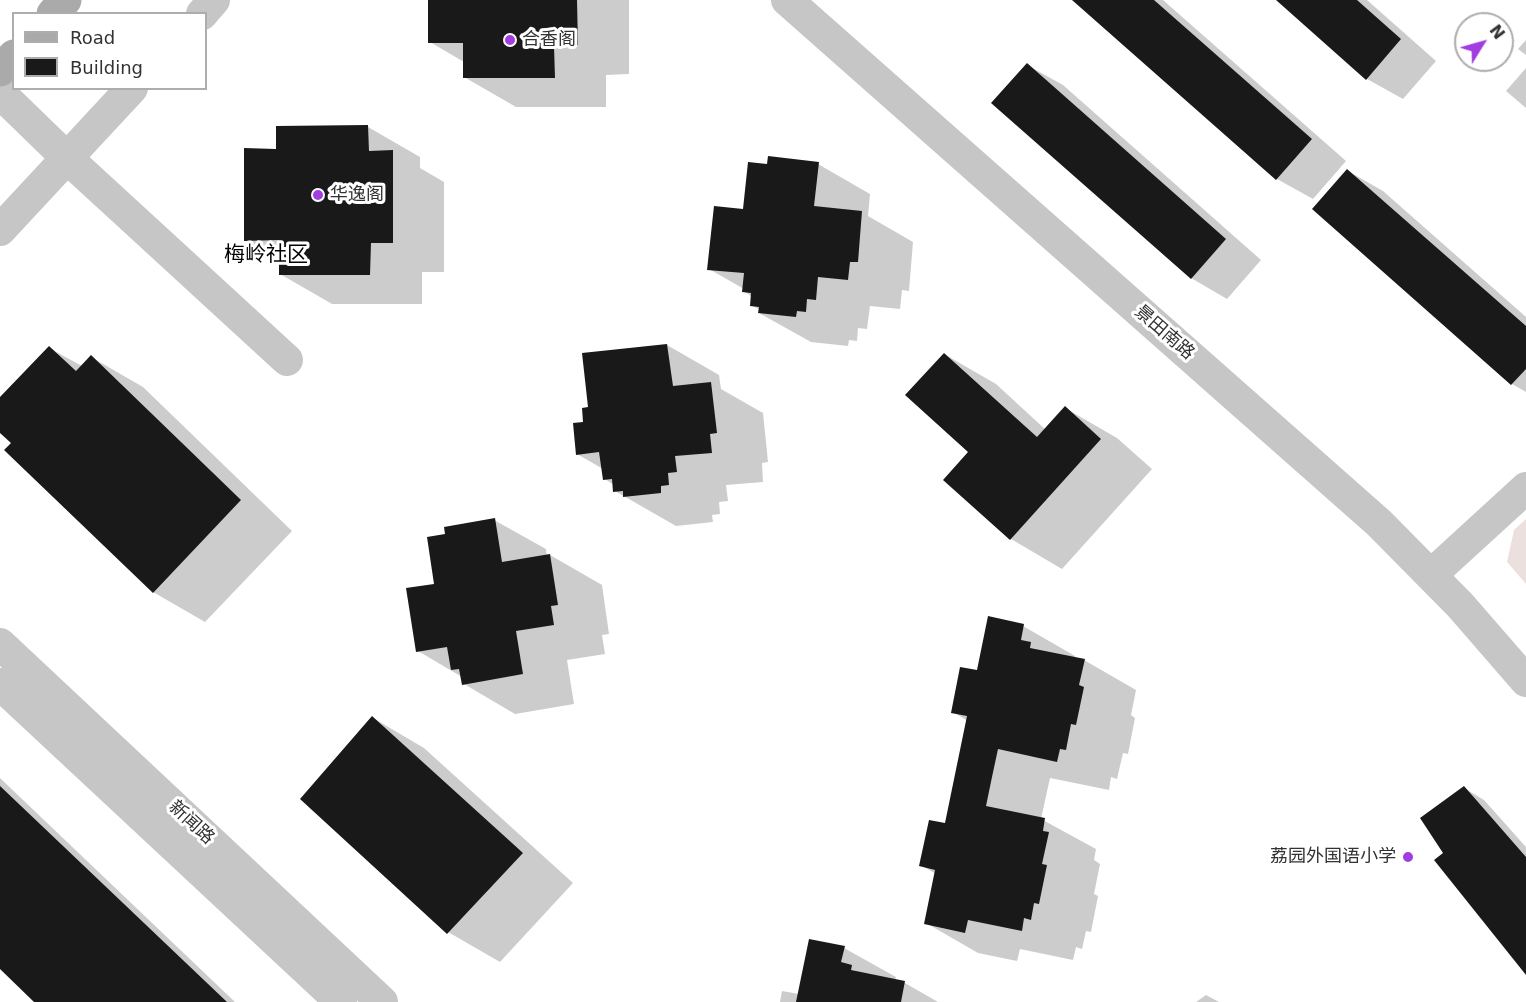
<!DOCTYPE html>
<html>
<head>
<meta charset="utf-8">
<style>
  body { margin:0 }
  #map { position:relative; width:1526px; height:1002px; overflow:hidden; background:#fff; font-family:"DejaVu Sans",sans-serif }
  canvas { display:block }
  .legend { position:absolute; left:12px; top:12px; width:195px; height:78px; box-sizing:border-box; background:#fff; border:2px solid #adadad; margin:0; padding:8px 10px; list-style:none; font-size:18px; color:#323232 }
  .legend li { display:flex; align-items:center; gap:12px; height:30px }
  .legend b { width:30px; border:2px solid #adadad }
  .north { position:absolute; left:1454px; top:12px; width:60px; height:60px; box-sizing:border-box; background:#fff; border:2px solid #adadad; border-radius:50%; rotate:53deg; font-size:16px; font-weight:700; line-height:24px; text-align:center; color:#323232 }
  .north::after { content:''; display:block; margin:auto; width:21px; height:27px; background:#a23de0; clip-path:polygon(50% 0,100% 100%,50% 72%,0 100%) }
</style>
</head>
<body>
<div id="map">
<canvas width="1526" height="1002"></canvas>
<ul class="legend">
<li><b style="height:8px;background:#aaa"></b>Road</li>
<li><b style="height:16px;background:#191919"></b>Building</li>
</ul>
<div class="north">N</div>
</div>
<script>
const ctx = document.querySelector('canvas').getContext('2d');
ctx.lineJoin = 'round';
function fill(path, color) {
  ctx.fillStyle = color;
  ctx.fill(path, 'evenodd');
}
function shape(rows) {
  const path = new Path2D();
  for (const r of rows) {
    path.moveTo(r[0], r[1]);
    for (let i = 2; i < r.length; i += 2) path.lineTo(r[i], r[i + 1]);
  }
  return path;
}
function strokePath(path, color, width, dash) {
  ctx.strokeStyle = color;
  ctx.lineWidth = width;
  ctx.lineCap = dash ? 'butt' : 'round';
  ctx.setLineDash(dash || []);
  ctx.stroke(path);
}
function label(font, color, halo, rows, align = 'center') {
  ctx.font = font + ' "DejaVu Sans","Noto Sans SC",sans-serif';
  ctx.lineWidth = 6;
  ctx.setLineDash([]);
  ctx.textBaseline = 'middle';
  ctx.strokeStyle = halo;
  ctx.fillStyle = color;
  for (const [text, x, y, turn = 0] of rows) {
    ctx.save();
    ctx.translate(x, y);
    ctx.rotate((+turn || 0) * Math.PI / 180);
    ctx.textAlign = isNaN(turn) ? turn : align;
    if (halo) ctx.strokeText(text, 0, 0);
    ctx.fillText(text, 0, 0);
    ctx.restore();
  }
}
const green = shape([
  [1526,519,1526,584,1507,562,1514,530]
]);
const shadow = shape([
  [429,0,629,0,629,74,606,75,606,107,516,107,464,77,464,62,430,42],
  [1074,0,1163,0,1346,161,1313,199,1277,179],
  [1278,0,1367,0,1436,61,1403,99,1367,79],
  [1526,40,1526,55,1518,49],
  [1027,65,1063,85,1261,260,1227,299,1191,278],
  [1526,68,1526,108,1506,91],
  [368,127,420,157,420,168,444,182,444,272,422,272,422,304,332,304,280,274,280,260,245,240,277,150],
  [818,164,870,194,868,216,913,242,909,291,902,290,900,309,870,306,867,329,858,328,857,341,849,340,848,346,811,342,759,313,760,310,751,305,752,297,744,291,744,289,709,269,744,211,768,165],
  [1348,171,1383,191,1526,317,1526,392,1512,384,1314,209],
  [667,345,719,375,721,389,763,413,768,462,762,463,763,482,726,485,728,501,719,502,720,514,712,515,713,522,676,526,615,491,614,485,605,479,603,469,577,454,590,409],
  [49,348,82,366,91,357,143,387,292,531,205,622,153,592,0,431,0,399],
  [944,354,996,384,1046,430,1065,408,1117,438,1152,469,1062,569,1011,539,945,480,971,452],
  [494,520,546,549,547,556,550,555,602,585,609,634,602,635,605,654,567,660,574,704,515,714,464,684,462,677,418,651,436,585,447,535],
  [1023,626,1075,656,1074,658,1084,660,1136,690,1131,715,1135,718,1128,754,1123,753,1117,779,1111,777,1109,790,1050,778,1041,819,1096,849,1094,860,1100,864,1094,894,1098,896,1091,932,1086,931,1082,949,1076,947,1073,960,1020,949,1017,961,978,953,926,923,936,874,921,865,946,825,968,721,953,712,978,672],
  [373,718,424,748,573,883,500,962,448,932],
  [0,778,235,1002,37,1002,0,967],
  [1464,788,1484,800,1526,847,1526,973,1445,854],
  [844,948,896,977,895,981,905,983,938,1002,780,1002,782,991,799,994],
  [1206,995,1219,1002,1196,1002]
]);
const building = shape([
  [428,0,577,0,578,45,554,46,555,78,463,78,463,43,428,43],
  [1072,0,1154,0,1312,139,1276,180],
  [1276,0,1357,0,1401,39,1366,80],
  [1027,63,1226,239,1191,279,991,103],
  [368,125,369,151,393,150,393,243,371,243,370,275,279,275,279,240,244,241,244,148,276,149,276,126],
  [768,156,819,162,814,206,862,211,858,262,850,262,848,280,818,277,816,300,807,299,806,312,797,311,796,317,758,313,759,307,750,306,751,293,742,292,744,273,707,270,714,206,743,209,748,162,767,164],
  [1347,169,1526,326,1526,369,1511,385,1312,209],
  [667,344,673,386,711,382,717,433,710,434,712,453,675,456,677,472,668,473,669,485,661,486,661,493,623,497,623,491,613,492,612,479,603,480,599,452,576,455,573,423,583,422,582,408,588,407,582,353],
  [49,346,76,371,91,355,241,500,153,593,4,450,11,443,0,433,0,397],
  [944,353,1037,437,1065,406,1101,439,1010,540,943,480,968,452,905,395],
  [495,518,502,562,550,554,558,605,551,606,554,625,516,631,523,674,462,685,459,669,451,670,447,647,416,652,406,588,434,584,427,537,445,534,444,527],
  [988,616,1024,624,1021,640,1031,642,1030,648,1085,659,1079,685,1084,687,1076,725,1071,724,1066,750,1060,749,1057,762,998,749,992,777,986,806,1045,818,1043,831,1049,832,1042,864,1047,865,1039,904,1034,903,1031,920,1024,918,1022,931,968,920,965,933,924,924,935,870,919,866,929,820,945,823,967,716,951,713,960,667,977,670],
  [372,716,523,853,447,934,300,799],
  [0,786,227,1002,34,1002,0,969],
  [1464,786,1526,857,1526,975,1434,860,1443,853,1420,818],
  [809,939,845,946,841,962,852,965,851,970,905,981,901,1002,796,1002]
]);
const minor = shape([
  [787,0,1379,523,1460,605,1526,681],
  [202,14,214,0],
  [0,93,67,158,287,360],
  [0,230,132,88],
  [1431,575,1526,488],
  [0,644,382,1002],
  [0,684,341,1002]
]);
const major = shape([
  [53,14,65,0],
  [0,70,14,56]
]);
const markers = [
  [510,40,6,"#a23de0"],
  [318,195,6,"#a23de0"],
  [1408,857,6,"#a23de0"]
];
const poiNames = [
  ["合香阁",522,40],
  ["华逸阁",330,195],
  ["荔园外国语小学",1396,857,"right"]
];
const streetNames = [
  ["景田南路",1164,333,41],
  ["新闻路",191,823,43]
];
const quarterNames = [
  ["梅岭社区",266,256]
];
fill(green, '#ebe0de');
fill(shadow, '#0003');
fill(building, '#191919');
strokePath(minor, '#c6c6c6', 32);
strokePath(major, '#aaa', 33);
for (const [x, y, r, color] of markers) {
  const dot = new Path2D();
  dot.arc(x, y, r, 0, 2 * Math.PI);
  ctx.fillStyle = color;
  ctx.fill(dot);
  strokePath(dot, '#fff', 2);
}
label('18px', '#323232', '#fff', poiNames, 'left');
label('18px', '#323232', '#fff', streetNames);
label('21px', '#000', '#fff', quarterNames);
</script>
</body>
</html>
